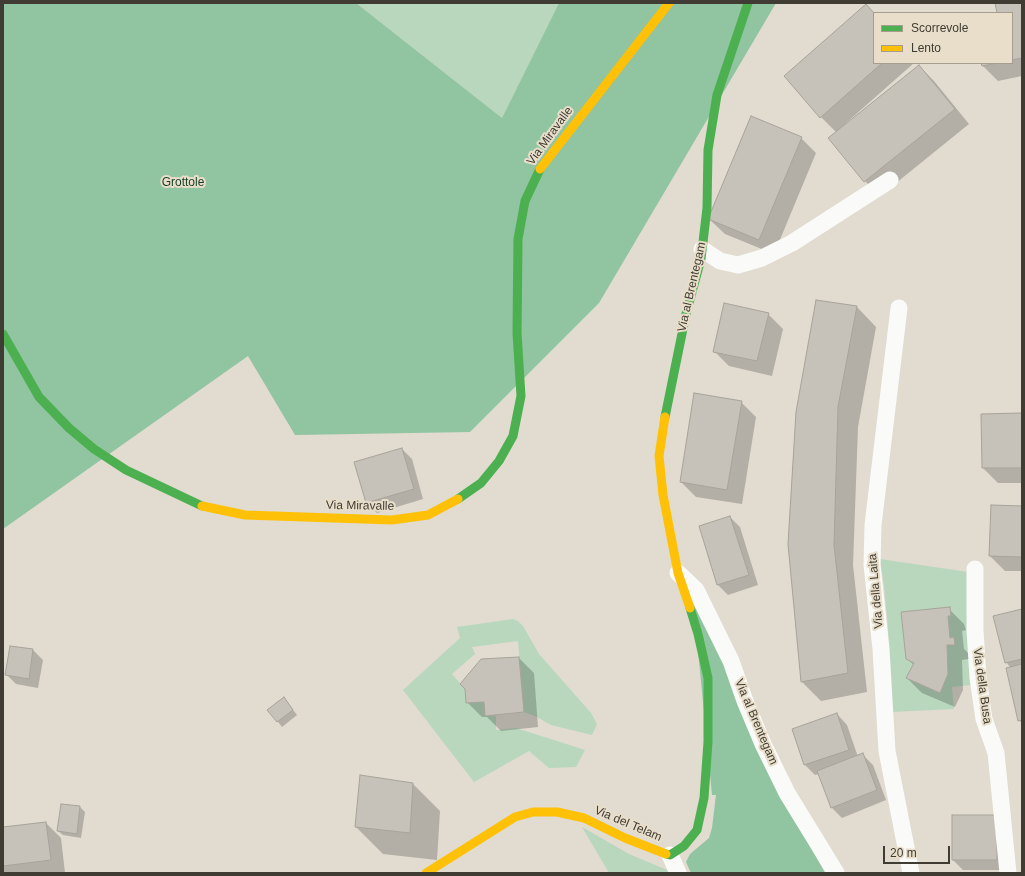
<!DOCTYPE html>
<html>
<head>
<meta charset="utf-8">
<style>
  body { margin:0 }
  #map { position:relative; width:1025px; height:876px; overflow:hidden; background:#e1dbd0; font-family:Arial,sans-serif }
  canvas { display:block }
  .frame { position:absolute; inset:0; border:4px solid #403c34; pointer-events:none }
  .legend { position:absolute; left:873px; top:12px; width:140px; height:52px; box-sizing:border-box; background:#e8dec9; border:1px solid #a59d8d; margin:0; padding:5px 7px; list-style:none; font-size:12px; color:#403c34 }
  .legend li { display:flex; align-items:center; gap:8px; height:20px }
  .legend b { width:20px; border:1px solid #a59d8d }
  .scale { position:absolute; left:883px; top:846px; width:67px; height:18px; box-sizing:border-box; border:2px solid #403c34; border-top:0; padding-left:5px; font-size:12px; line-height:14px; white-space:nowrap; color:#403c34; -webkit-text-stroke:3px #e8dec9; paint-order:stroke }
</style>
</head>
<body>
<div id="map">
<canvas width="1025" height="876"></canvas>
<div class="frame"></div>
<ul class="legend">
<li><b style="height:5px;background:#4caf50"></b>Scorrevole</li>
<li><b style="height:5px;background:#ffc107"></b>Lento</li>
</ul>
<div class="scale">20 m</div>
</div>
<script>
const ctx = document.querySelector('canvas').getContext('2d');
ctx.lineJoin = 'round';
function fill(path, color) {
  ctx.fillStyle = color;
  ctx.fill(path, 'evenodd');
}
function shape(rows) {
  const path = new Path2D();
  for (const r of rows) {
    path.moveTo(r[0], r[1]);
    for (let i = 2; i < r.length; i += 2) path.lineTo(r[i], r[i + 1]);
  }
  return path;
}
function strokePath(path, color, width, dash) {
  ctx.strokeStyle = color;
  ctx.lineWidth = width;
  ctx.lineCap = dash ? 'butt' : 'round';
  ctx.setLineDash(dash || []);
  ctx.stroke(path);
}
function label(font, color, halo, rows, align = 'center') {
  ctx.font = font + ' Arial,sans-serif';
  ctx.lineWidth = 4;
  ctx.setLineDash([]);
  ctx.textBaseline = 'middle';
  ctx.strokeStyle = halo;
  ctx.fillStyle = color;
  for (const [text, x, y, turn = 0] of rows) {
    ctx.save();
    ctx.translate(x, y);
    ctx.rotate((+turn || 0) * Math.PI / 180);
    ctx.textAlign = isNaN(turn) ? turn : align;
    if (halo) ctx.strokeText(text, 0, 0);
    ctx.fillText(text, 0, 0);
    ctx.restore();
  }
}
const green = shape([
  [356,3,559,3,502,118],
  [880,559,968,572,972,685,952,687,954,709,891,712,888,628,884,585],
  [950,608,951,615,948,616,950,638,954,637,947,645,948,674,940,693,906,678,914,663,906,659,901,612],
  [513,619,518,621,523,626,539,654,591,713,597,724,592,735,551,725,537,717,524,712,518,641,472,647,475,654,452,674,465,689,466,703,484,702,485,716,496,715,496,730,516,728,585,750,576,767,549,768,529,751,474,782,403,690,460,638,457,627],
  [582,827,629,854,667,870,669,873,609,873]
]);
const forest = shape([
  [3,3,356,3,502,118,559,3,776,3,599,303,470,432,295,435,248,356,3,529],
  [693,599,709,625,776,784,825,873,691,873,686,862,690,854,709,838,712,828,716,795,712,795]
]);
const shadow = shape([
  [996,3,1022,3,1022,76,998,81,983,66,982,63,1012,63,1012,13,998,13],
  [874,13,874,63,914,63,846,123,847,124,919,66,934,81,969,124,880,196,865,181,837,133,821,117],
  [801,138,816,153,774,254,725,234,709,219],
  [857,307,876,327,858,427,853,565,867,692,821,701,801,681,789,544],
  [768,314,783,329,772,376,729,366,714,351],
  [741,402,756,417,742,504,696,497,681,482],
  [1022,414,1022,483,998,483,983,468,982,415],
  [402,449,412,459,423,499,377,513,366,502],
  [1022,507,1022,571,1005,571,990,556],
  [730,517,740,527,758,585,728,595,718,585],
  [949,609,964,624,966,630,962,631,964,649,968,653,969,659,962,660,963,690,955,707,922,693,907,678,914,665,907,659],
  [1022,610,1022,723,1019,720,1011,668,1006,662],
  [11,647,33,650,43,660,38,688,16,684,6,674],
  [519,658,534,673,538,727,501,731,487,717,482,717,467,702],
  [288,703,297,715,282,727,269,710],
  [837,714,847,725,858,757,863,755,873,765,886,800,842,818,832,808,819,774,815,775,805,765,793,730],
  [413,784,440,811,437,860,383,854,356,827],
  [80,807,85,812,81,838,63,835,58,831],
  [997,816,1007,870,963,870,953,860],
  [46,823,61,838,65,873,3,873,3,828]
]);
const building = shape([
  [995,3,1022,3,1022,58,1012,60,1012,13,997,13,995,3],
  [866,4,874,13,874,63,882,63,820,118,784,76,866,4],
  [981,63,998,63,982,66,981,63],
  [919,65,955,109,864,182,828,138,919,65],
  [751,116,802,137,759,240,708,219,751,116],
  [816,300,857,306,838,407,834,545,848,673,801,682,788,544,796,412,816,300],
  [724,303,769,313,757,361,713,352,724,303],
  [694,393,742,401,727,490,680,482,694,393],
  [1022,413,1022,468,982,468,981,414,1022,413],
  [402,448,414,489,366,503,354,462,402,448],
  [991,505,1022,506,1022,557,989,556,991,505],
  [730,516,749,575,717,585,699,526,730,516],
  [950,607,951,616,948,616,950,638,954,637,955,645,947,645,948,674,940,693,906,678,914,663,906,659,901,612,950,607],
  [1022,609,1022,659,1005,663,993,616,1022,609],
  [10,646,33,649,29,679,5,675,10,646],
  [519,657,524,712,485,716,484,702,466,703,465,689,460,684,481,659,519,657],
  [1022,664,1022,720,1018,721,1006,668,1022,664],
  [284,697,293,710,277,722,267,710,284,697],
  [837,713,849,750,804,765,792,729,837,713],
  [863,753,877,790,831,808,817,771,863,753],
  [360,775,413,783,410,833,355,827,360,775],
  [61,804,80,806,77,834,57,831,61,804],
  [952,815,997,815,997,860,952,860,952,815],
  [46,822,51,860,3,866,3,827,46,822]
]);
const street = shape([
  [702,249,720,261,738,265,762,258,792,243,890,180],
  [899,308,873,525,872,565,881,649,887,751,911,873],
  [975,569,975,630,978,678,984,719,996,753,1008,873],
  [678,573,696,590,731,661,745,701,763,744,787,793,836,873],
  [670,855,678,873]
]);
const fast = shape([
  [3,334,39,397,69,428,94,449,126,470,202,506],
  [665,417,686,314,701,259,707,208,708,150,717,95,748,3],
  [458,499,481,483,499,461,513,436,521,396,517,333,518,239,525,201,540,169],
  [666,854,670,855,684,846,697,830,704,798,708,742,708,678,698,634,690,608]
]);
const slow = shape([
  [540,169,669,3],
  [665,417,659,456,663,495,678,573,690,608],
  [202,506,245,515,392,520,428,515,458,499],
  [426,873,515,817,533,812,557,812,584,818,625,838,666,854]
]);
const streetNames = [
  ["Via Miravalle",550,136,-54],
  ["Via al Brentegam",692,287,-77],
  ["Via Miravalle",360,506,1],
  ["Via della Laita",876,591,-95],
  ["Via della Busa",982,686,82],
  ["Via al Brentegam",756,722,67],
  ["Via del Telam",628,824,23]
];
const parkNames = [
  ["Grottole",183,183]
];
fill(green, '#b8d7bd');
fill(forest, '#91c4a1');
fill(shadow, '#0003');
fill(building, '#c6c2b9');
strokePath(building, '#a7a39a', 1);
strokePath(street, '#fafaf8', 17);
strokePath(fast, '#4caf50', 9);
strokePath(slow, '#ffc107', 9);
label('12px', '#403c34', '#e8dec9', streetNames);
label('12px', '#143e27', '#e8dec9', parkNames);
</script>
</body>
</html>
